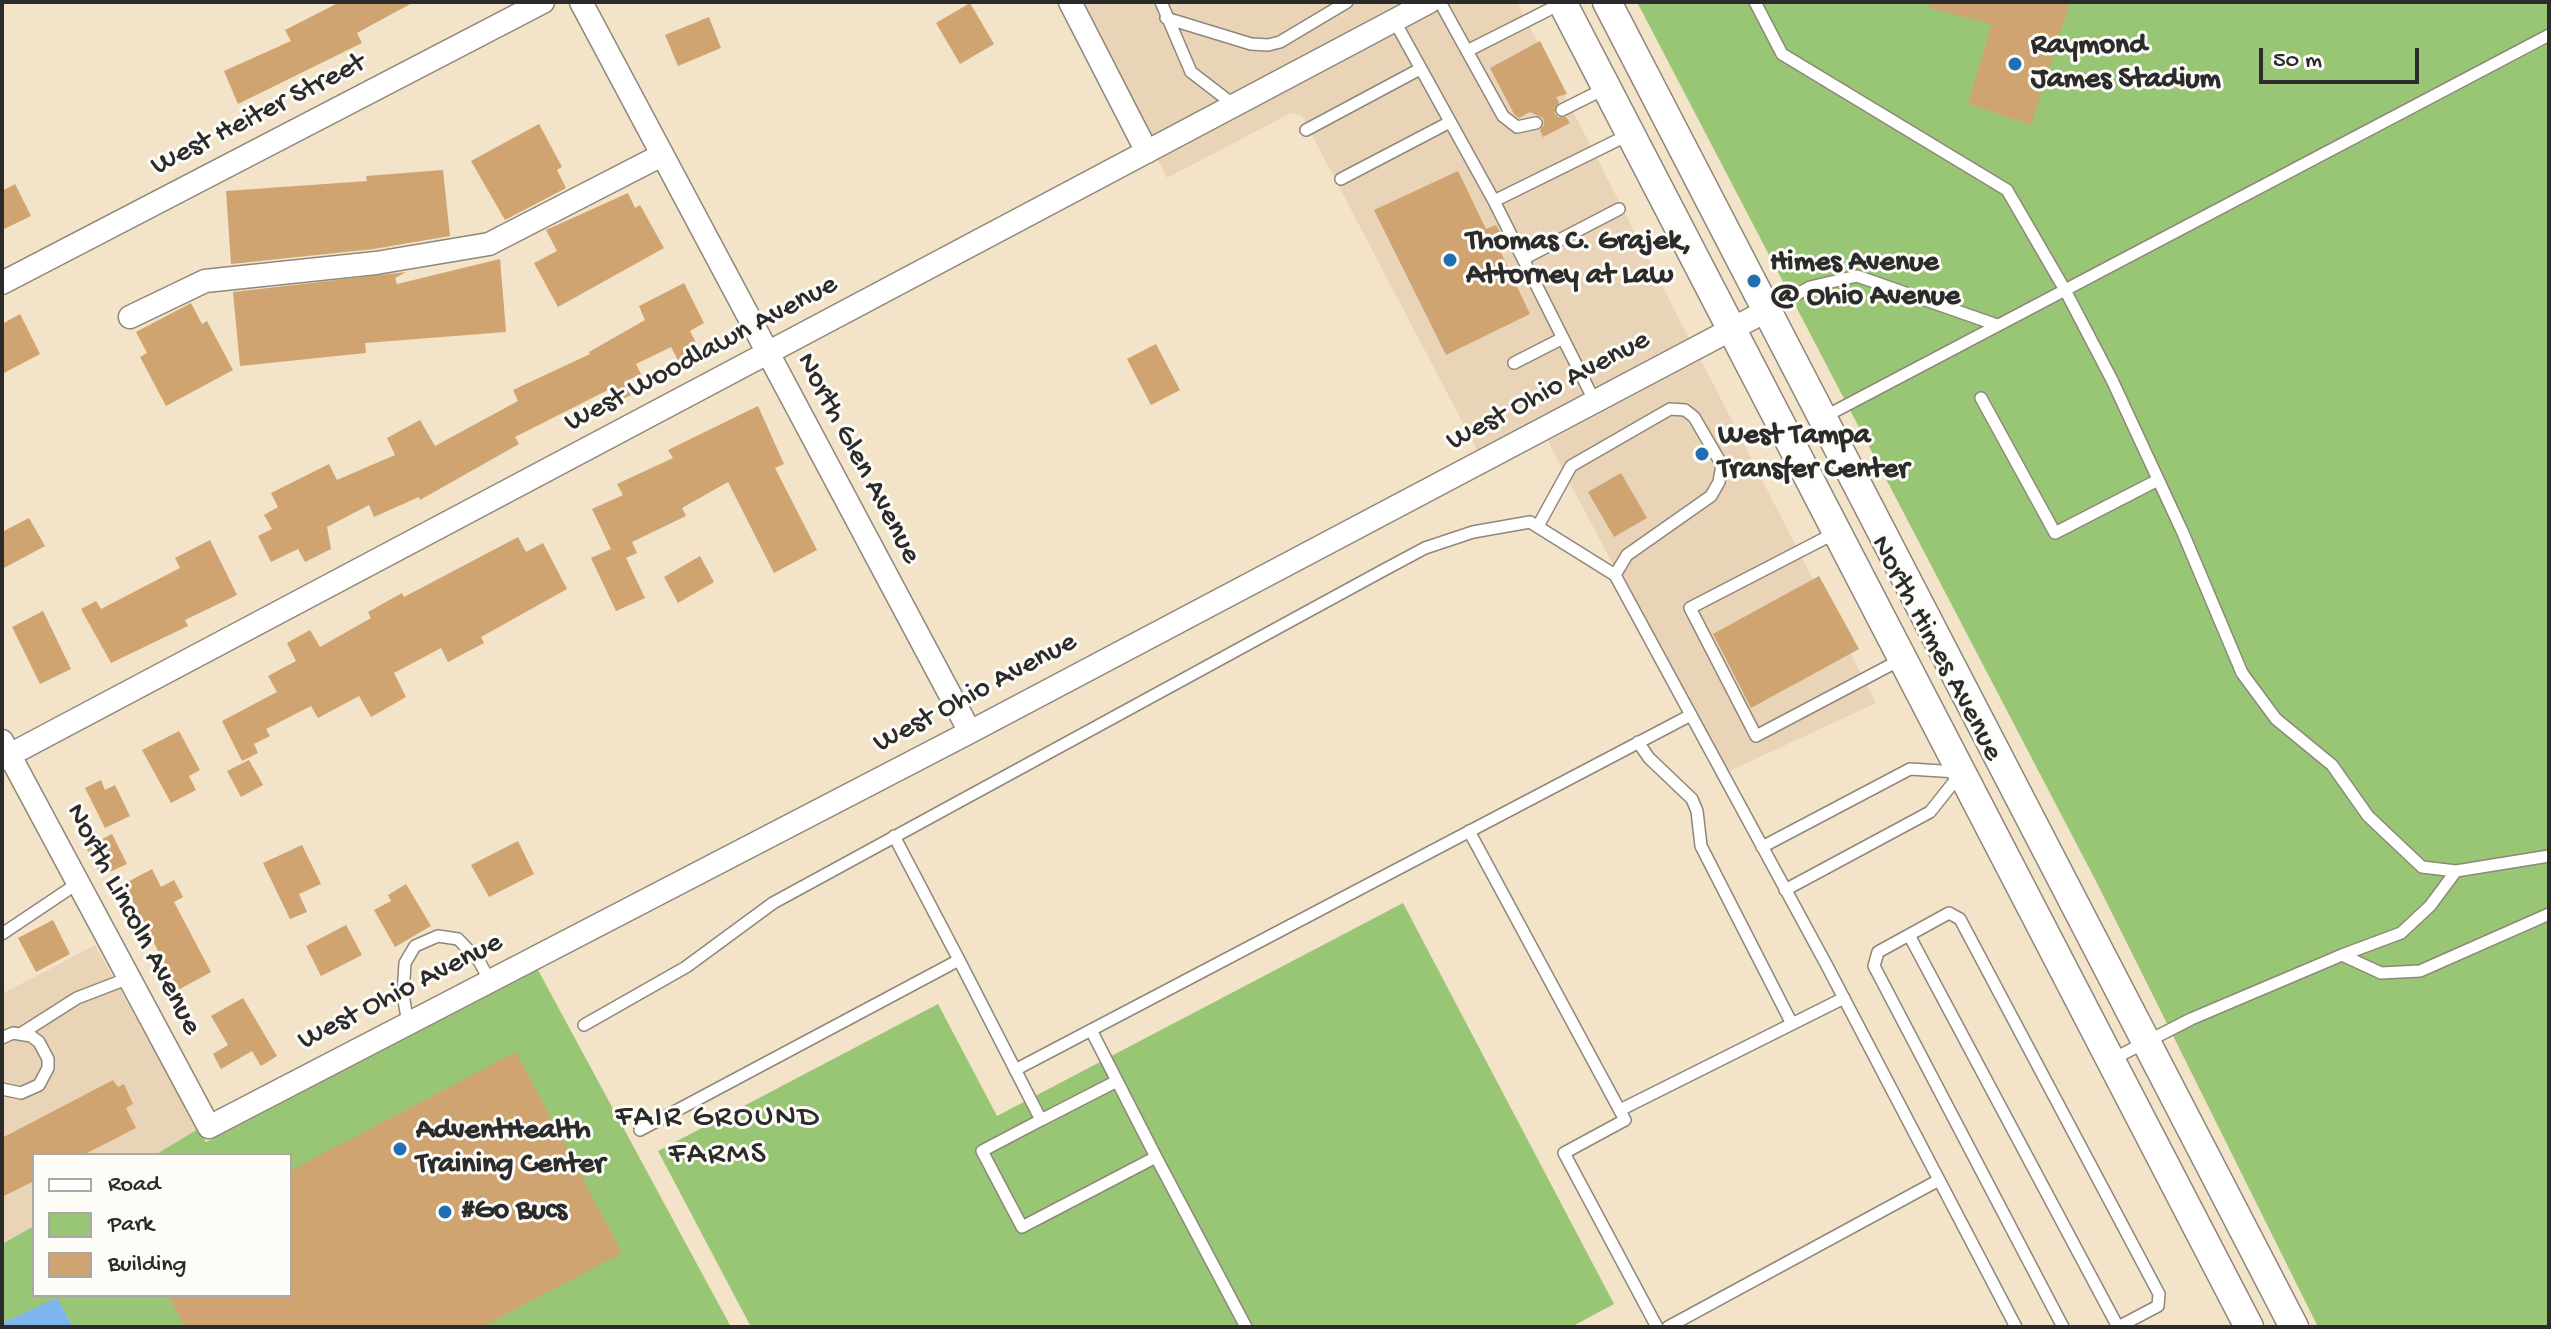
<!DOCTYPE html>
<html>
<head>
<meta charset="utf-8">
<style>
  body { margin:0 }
  #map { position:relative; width:2551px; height:1329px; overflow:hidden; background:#f3e3c9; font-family:"Gochi Hand",sans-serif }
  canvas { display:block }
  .frame { position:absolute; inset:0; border:4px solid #2b2b2b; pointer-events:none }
  .legend { position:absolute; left:32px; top:1153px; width:260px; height:144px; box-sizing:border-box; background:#fdfcf7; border:2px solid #a9a8a5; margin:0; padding:10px 14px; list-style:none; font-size:24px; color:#2b2b2b }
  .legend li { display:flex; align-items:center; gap:16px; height:40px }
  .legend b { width:40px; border:2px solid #a9a8a5 }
  .scale { position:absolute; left:2259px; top:48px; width:160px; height:36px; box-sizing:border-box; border:4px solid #2b2b2b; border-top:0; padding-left:10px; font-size:24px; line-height:28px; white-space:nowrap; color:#2b2b2b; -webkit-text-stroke:6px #fdfcf7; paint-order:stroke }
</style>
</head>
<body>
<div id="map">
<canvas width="2551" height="1329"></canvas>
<div class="frame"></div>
<ul class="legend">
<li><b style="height:10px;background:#fff"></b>Road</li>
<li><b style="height:22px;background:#99c674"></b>Park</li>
<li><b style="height:22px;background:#cfa471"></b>Building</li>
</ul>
<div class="scale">50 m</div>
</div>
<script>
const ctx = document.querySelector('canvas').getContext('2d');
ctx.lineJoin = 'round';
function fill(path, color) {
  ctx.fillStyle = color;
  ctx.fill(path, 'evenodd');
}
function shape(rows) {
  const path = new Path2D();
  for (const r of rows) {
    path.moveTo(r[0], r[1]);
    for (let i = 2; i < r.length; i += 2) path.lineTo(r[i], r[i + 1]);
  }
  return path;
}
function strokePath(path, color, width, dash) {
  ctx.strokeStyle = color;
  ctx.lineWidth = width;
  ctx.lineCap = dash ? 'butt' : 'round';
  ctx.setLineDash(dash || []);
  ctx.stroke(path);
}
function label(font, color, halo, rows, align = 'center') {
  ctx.font = font + ' "Gochi Hand",sans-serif';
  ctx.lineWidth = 6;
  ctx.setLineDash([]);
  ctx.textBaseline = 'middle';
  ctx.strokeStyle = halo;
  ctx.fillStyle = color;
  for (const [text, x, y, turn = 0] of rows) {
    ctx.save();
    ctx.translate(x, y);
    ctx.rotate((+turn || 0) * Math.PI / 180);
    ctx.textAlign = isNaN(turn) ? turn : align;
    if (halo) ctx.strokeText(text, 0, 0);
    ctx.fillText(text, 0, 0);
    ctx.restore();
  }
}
const built = shape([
  [1082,2,1401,2,1151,136],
  [1456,2,1517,2,1689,338,1477,450,1302,116,1291,113,1167,178,1158,160],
  [1701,360,1876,703,1723,774,1548,441],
  [95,945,198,1129,155,1155,34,1155,34,1226,2,1244,2,994]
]);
const green = shape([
  [1637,2,2549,2,2549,1327,2318,1327,2099,887],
  [1403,903,1614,1304,1571,1327,751,1327,658,1151,938,1004,997,1116],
  [538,970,731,1327,73,1327,57,1299,2,1323,2,1244,34,1226,34,1295,290,1295,290,1155,155,1155,198,1129,206,1142]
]);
const water = shape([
  [57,1298,73,1327,2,1327,2,1323]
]);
const building = shape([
  [340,2,414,2,357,33,362,43,238,104,224,71,291,41,285,30],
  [1930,2,2070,2,2031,125,1968,104,1992,24,1929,8],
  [970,3,994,44,960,64,936,23],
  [709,17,721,48,678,66,665,35],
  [1540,41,1567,94,1556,97,1559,102,1554,113,1558,117,1566,117,1570,123,1543,137,1540,130,1544,125,1543,118,1530,112,1519,118,1514,114,1490,68],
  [539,124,562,167,557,170,566,188,505,220,471,161],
  [443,170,450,236,374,249,231,264,226,191,367,181,366,176],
  [1458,171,1486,229,1496,225,1509,249,1501,253,1530,314,1446,355,1374,210],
  [15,184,31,216,2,230,2,191],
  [628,193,635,208,640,205,664,248,558,307,534,263,557,251,546,230],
  [500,259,506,332,365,343,366,353,240,366,233,292,406,272,395,278,397,284],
  [684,283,704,323,690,331,703,357,682,368,671,347,636,364,641,374,624,382,631,395,615,403,608,390,515,437,519,444,420,500,419,497,374,517,369,505,327,527,331,549,305,562,298,549,271,562,258,536,272,529,264,515,278,507,271,493,329,464,337,480,395,455,387,438,420,420,435,446,518,401,513,390,590,354,589,352,645,320,639,306],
  [191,303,202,324,207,321,233,370,166,406,140,357,147,353,136,332],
  [20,314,40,354,2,374,2,324],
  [1156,344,1180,390,1151,405,1127,359],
  [758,406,784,464,775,468,817,550,774,573,728,482,682,508,686,516,632,542,637,553,626,558,645,598,616,611,591,558,611,549,592,509,623,495,617,484,673,458,668,450],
  [1621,473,1647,518,1614,537,1588,492],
  [29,518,45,546,2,569,2,532],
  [518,537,526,552,543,543,567,589,481,637,484,643,448,662,441,648,394,673,406,697,371,717,359,696,318,718,311,706,266,729,270,736,254,744,258,753,242,761,222,721,277,692,268,676,296,661,287,643,310,630,320,647,371,618,368,612,402,593,404,597],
  [210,540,237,595,185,620,188,626,111,663,81,609,96,601,101,609,180,568,175,558],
  [700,556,714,582,678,603,664,577],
  [1819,576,1859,649,1751,708,1713,634],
  [43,611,71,669,40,684,12,627],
  [179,731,200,770,189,776,196,790,171,803,142,750],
  [249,760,263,785,241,797,227,771],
  [101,780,105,790,115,785,130,816,105,828,85,788],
  [112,834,127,864,101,876,86,847],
  [518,841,534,874,489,897,471,865],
  [302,845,321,884,299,894,307,912,290,919,263,863],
  [152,869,161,887,174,880,183,897,174,902,211,972,178,990,124,884],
  [406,884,431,926,395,947,374,910,391,901,388,895],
  [53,920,70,954,36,972,18,938],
  [346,925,362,955,321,976,306,946],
  [243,998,277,1056,261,1066,252,1051,221,1069,213,1054,228,1045,211,1016],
  [516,1052,622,1253,482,1327,185,1327,168,1295,290,1295,290,1171],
  [113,1080,118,1087,124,1084,133,1104,126,1108,136,1128,83,1155,34,1155,34,1181,2,1197,2,1138]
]);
const service = shape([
  [1161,2,1191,72,1234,105],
  [1440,2,1467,51,1562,3],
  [1755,2,1782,54,2007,190,2065,290,2112,380,2183,533,2242,673,2276,719,2332,765,2368,816,2422,867,2456,871,2549,856],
  [1166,18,1251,44,1268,45,1280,42,1347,2],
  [1394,20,1494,201,1628,135],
  [1467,51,1503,116,1517,127,1536,123],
  [1562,110,1604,89],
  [1306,130,1420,69],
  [1341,179,1450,122],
  [1494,201,1595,402],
  [1523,259,1619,209],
  [1769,310,1810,287,1857,276,1997,325],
  [1514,363,1563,338],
  [1981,398,2055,533,2158,480],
  [1824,417,2549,35],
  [1538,526,1571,466,1670,409,1685,410,1694,417,1722,465,1719,482,1711,496,1627,555,1615,575],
  [1835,533,1690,608,1756,736,1900,660],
  [1638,742,1649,758,1692,799,1697,811,1701,846,1792,1024],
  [1469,831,1625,1120,1564,1153,1657,1327],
  [894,836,959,960],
  [1762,847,1910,769,1957,772],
  [2456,871,2430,906,2401,933,2342,955,2381,973,2420,971,2549,914],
  [1785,890,1930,812,1961,773],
  [2,934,78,883],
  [1909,935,2118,1327],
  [408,1023,403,995,405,963,415,946,438,936,458,939,479,961,490,981],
  [584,1025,686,967,773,903,1382,571,1425,548,1473,532,1530,522,1615,575,1826,964,2016,1327],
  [22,1033,77,998,129,978],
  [2,1038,13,1033,31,1036,39,1042,48,1059,48,1068,39,1085,21,1093,2,1089],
  [2111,1060,2191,1019,2342,955],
  [1015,1070,1689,716],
  [1620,1110,1844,998],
  [1041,1120,1117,1081],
  [640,1130,959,960,1041,1120,982,1151,1022,1227,1156,1157,1091,1030],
  [1156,1157,1246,1327],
  [1668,1327,1939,1180],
  [2063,1327,1874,966,1878,952,1949,913,1960,919,2159,1294,2158,1306,2118,1327]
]);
const minor = shape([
  [581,2,970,732],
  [1070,2,1147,152],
  [2,283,543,2],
  [130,317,205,281,376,263,489,244,660,156],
  [2,741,209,1127,970,732,1768,310],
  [2,759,1429,2]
]);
const tertiary = shape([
  [1562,2,2249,1327],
  [1607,2,2294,1327]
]);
const markers = [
  [2015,64,8,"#1f6fb2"],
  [1450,260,8,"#1f6fb2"],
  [1754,281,8,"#1f6fb2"],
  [1702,454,8,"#1f6fb2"],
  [400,1149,8,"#1f6fb2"],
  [445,1212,8,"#1f6fb2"]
];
const poiNames = [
  ["Raymond",2031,47],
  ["James Stadium",2031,81],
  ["Thomas C. Grajek,",1466,243],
  ["Attorney at Law",1466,277],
  ["Himes Avenue",1770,264],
  ["@ Ohio Avenue",1770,298],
  ["West Tampa",1718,437],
  ["Transfer Center",1718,471],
  ["AdventHealth",416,1132],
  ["Training Center",416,1166],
  ["#Go Bucs",461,1212]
];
const streetNames = [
  ["West Heiter Street",259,116,-27],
  ["West Woodlawn Avenue",702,355,-28],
  ["West Ohio Avenue",1549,392,-28],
  ["North Glen Avenue",857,459,62],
  ["North Himes Avenue",1935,649,62],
  ["West Ohio Avenue",976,694,-28],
  ["North Lincoln Avenue",132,920,62],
  ["West Ohio Avenue",401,993,-27]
];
const neighbourhoodNames = [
  ["FAIR GROUND",718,1119],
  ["FARMS",718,1156]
];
fill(built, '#ead4b8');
fill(green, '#99c674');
fill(water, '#7cb6ed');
fill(building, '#cfa471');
strokePath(service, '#8f877a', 14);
strokePath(minor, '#8f877a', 25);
strokePath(tertiary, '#8f877a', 31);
strokePath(service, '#fff', 11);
strokePath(minor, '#fff', 22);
strokePath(tertiary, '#fff', 28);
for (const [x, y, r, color] of markers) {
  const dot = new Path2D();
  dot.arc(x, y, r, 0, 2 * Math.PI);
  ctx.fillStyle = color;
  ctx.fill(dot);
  strokePath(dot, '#fdfcf7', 3);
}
label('bold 30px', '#2b2b2b', '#fdfcf7', poiNames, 'left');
label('30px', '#2b2b2b', '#fdfcf7', streetNames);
ctx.letterSpacing = '2px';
label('32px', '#2b2b2b', '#fdfcf7', neighbourhoodNames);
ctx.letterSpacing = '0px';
</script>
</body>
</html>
